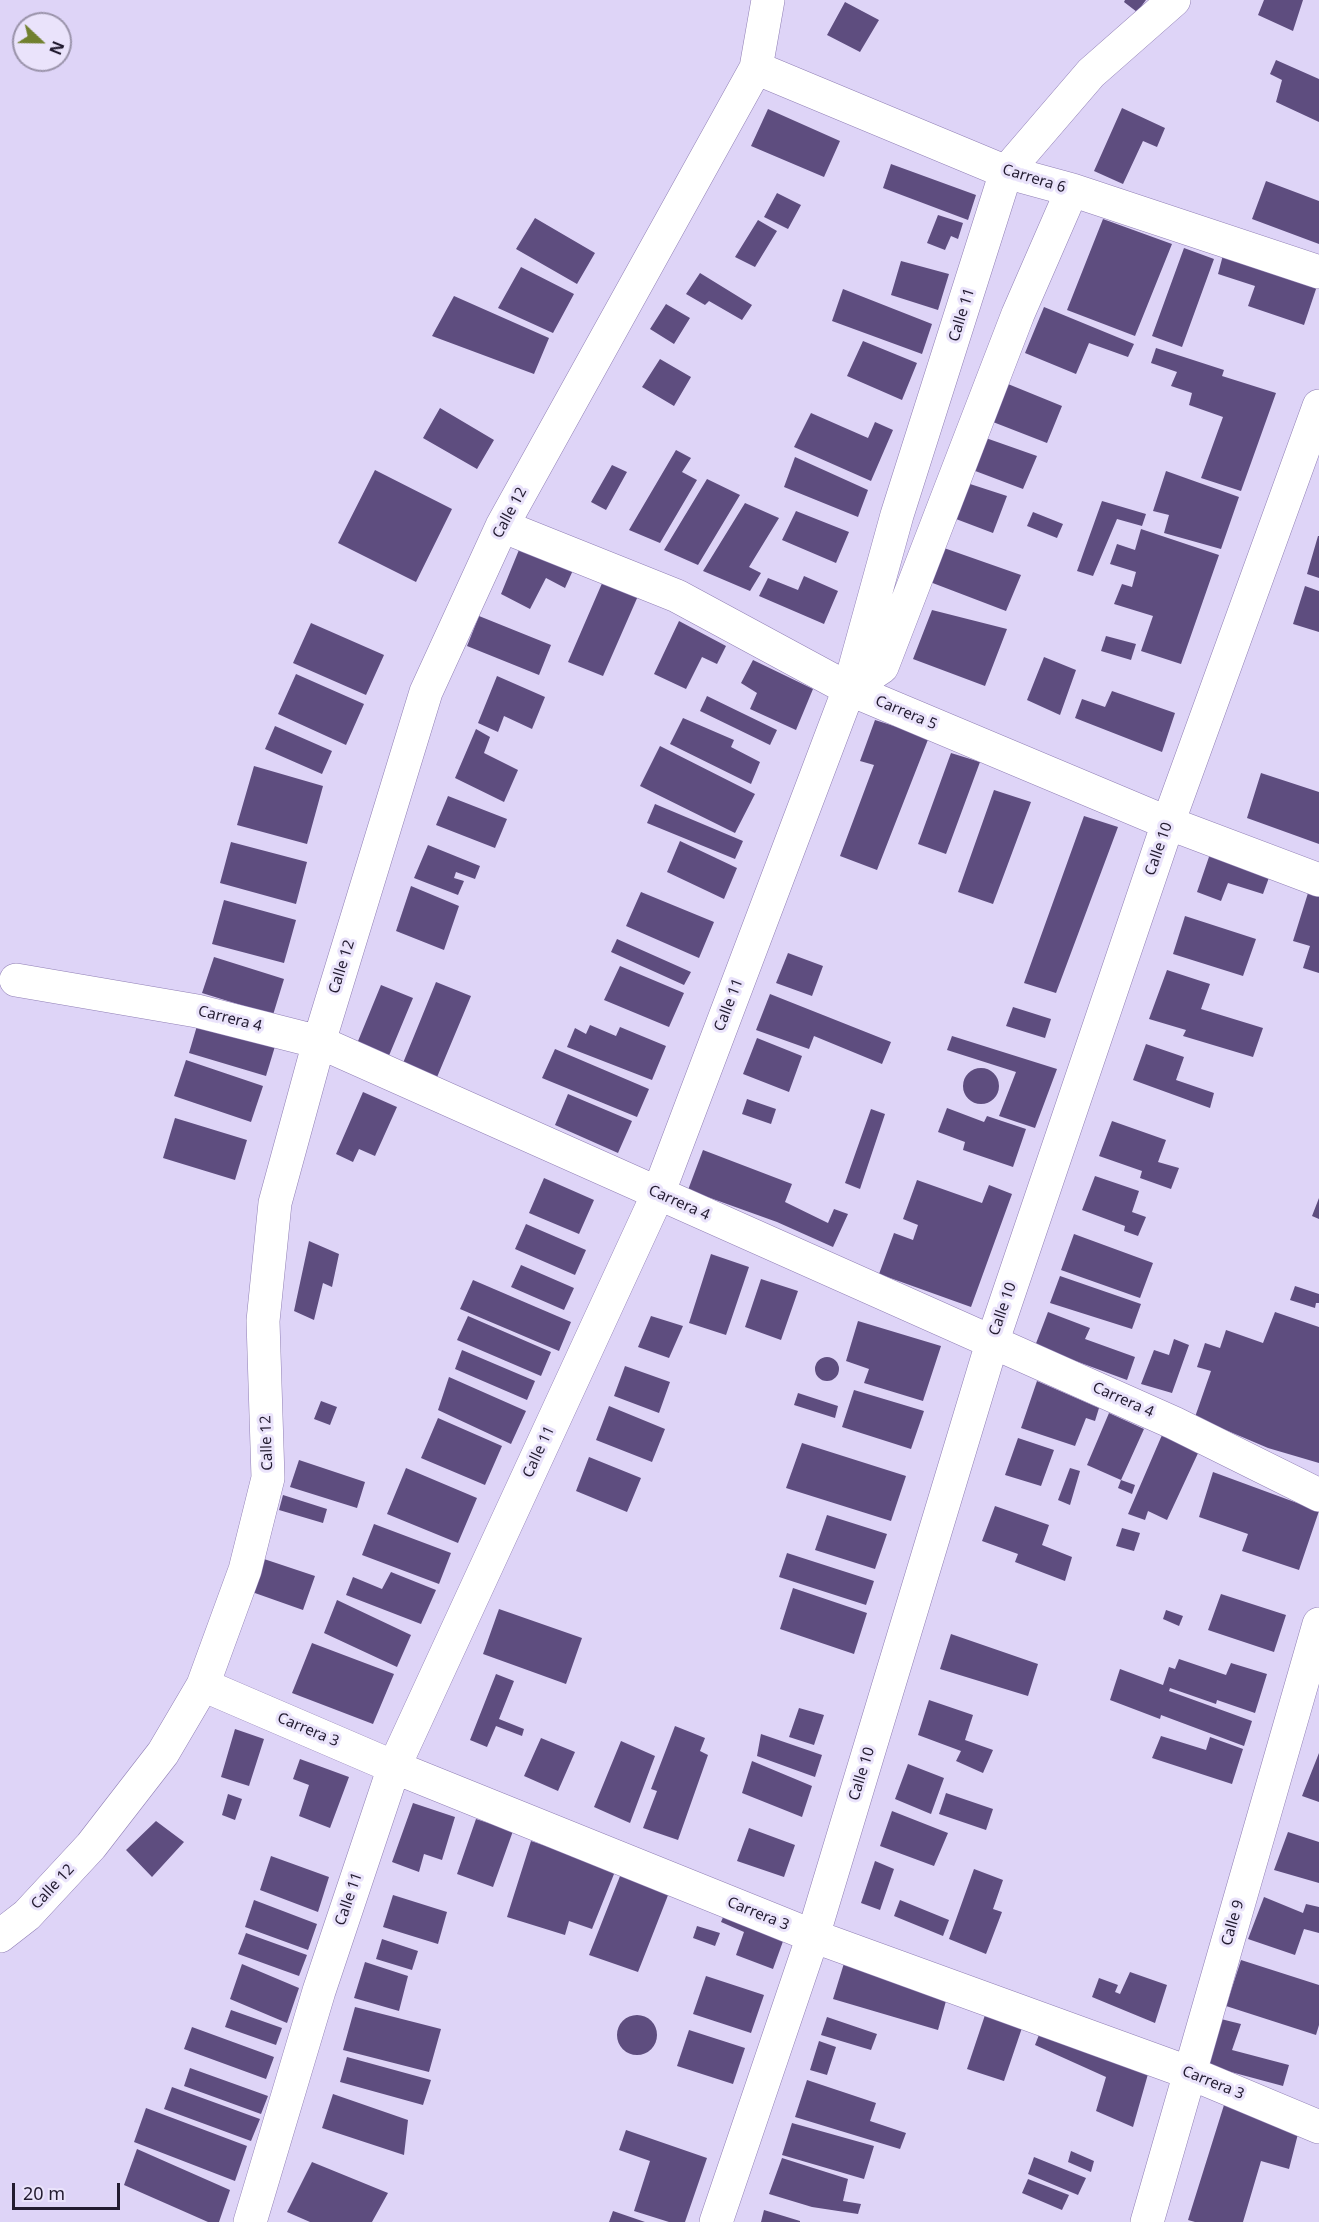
<!DOCTYPE html>
<html>
<head>
<meta charset="utf-8">
<style>
  body { margin:0 }
  #map { position:relative; width:1319px; height:2222px; overflow:hidden; background:#ded4f7; font-family:"Noto Sans",sans-serif }
  canvas { display:block }
  .north { position:absolute; left:12px; top:12px; width:60px; height:60px; box-sizing:border-box; background:#eae3fb; border:2px solid #9a93aa; border-radius:50%; rotate:112deg; font-size:16px; font-weight:700; line-height:24px; text-align:center; color:#221b30 }
  .north::after { content:''; display:block; margin:auto; width:21px; height:27px; background:#71802e; clip-path:polygon(50% 0,100% 100%,50% 72%,0 100%) }
  .scale { position:absolute; left:12px; top:2183px; width:108px; height:27px; box-sizing:border-box; border:3px solid #221b30; border-top:0; padding-left:8px; font-size:18px; line-height:21px; white-space:nowrap; color:#221b30; -webkit-text-stroke:4px #eae3fb; paint-order:stroke }
</style>
</head>
<body>
<div id="map">
<canvas width="1319" height="2222"></canvas>
<div class="north">N</div>
<div class="scale">20 m</div>
</div>
<script>
const ctx = document.querySelector('canvas').getContext('2d');
ctx.lineJoin = 'round';
function fill(path, color) {
  ctx.fillStyle = color;
  ctx.fill(path, 'evenodd');
}
function shape(rows) {
  const path = new Path2D();
  for (const r of rows) {
    if (r.length === 3) {
      path.moveTo(r[0] + r[2], r[1]);
      path.arc(r[0], r[1], r[2], 0, 2 * Math.PI);
      continue;
    }
    path.moveTo(r[0], r[1]);
    for (let i = 2; i < r.length; i += 2) path.lineTo(r[i], r[i + 1]);
  }
  return path;
}
function strokePath(path, color, width, dash) {
  ctx.strokeStyle = color;
  ctx.lineWidth = width;
  ctx.lineCap = dash ? 'butt' : 'round';
  ctx.setLineDash(dash || []);
  ctx.stroke(path);
}
function label(font, color, halo, rows, align = 'center') {
  ctx.font = font + ' "Noto Sans",sans-serif';
  ctx.lineWidth = 6;
  ctx.setLineDash([]);
  ctx.textBaseline = 'middle';
  ctx.strokeStyle = halo;
  ctx.fillStyle = color;
  for (const [text, x, y, turn = 0] of rows) {
    ctx.save();
    ctx.translate(x, y);
    ctx.rotate((+turn || 0) * Math.PI / 180);
    ctx.textAlign = isNaN(turn) ? turn : align;
    if (halo) ctx.strokeText(text, 0, 0);
    ctx.fillText(text, 0, 0);
    ctx.restore();
  }
}
const building = shape([
  [1125,0,1146,0,1137,12,1124,2],
  [1264,0,1303,0,1293,31,1258,15],
  [845,2,879,20,860,52,827,35],
  [1276,60,1319,79,1319,122,1276,102,1282,80,1270,74],
  [1122,108,1165,128,1157,147,1143,141,1123,184,1094,171],
  [768,109,840,141,824,177,751,146],
  [891,164,976,195,968,220,883,188],
  [1266,181,1319,201,1319,244,1252,219],
  [777,193,801,205,788,229,764,217],
  [938,215,963,223,958,239,951,236,945,250,927,243],
  [535,218,595,253,577,284,516,249],
  [1103,219,1172,244,1135,336,1067,310],
  [758,220,777,231,755,267,735,257],
  [1184,248,1214,259,1182,347,1152,336],
  [1223,255,1318,283,1304,325,1248,306,1255,286,1218,274],
  [901,261,949,274,938,310,891,295],
  [521,267,574,294,553,333,498,308],
  [700,273,752,305,742,320,709,301,705,305,686,294],
  [843,289,932,324,922,354,832,321],
  [454,296,549,338,534,374,432,336],
  [666,304,690,318,674,344,650,329],
  [1044,307,1134,344,1128,357,1089,343,1076,374,1025,353],
  [863,341,917,363,902,400,847,376],
  [1156,348,1224,370,1222,376,1276,393,1241,491,1201,478,1223,417,1189,405,1192,393,1171,386,1177,372,1151,363],
  [660,359,691,377,674,406,642,387],
  [1008,384,1062,406,1047,443,993,422],
  [440,408,494,440,477,469,423,438],
  [811,413,868,438,875,422,893,430,871,481,794,447],
  [983,437,1037,456,1023,489,970,469],
  [676,450,691,458,682,472,697,480,660,543,629,530],
  [795,457,868,490,858,517,784,487],
  [612,465,627,472,606,510,591,502],
  [375,470,452,509,416,582,338,543],
  [1166,471,1239,497,1221,549,1164,533,1169,515,1153,511],
  [707,479,740,495,698,565,664,550],
  [967,483,1007,496,993,533,956,519],
  [1102,501,1146,514,1142,526,1117,519,1093,576,1077,571],
  [745,503,779,518,749,567,761,573,750,591,703,571],
  [796,511,849,532,836,563,782,540],
  [1033,512,1063,524,1057,538,1027,526],
  [1141,529,1219,555,1181,664,1141,651,1153,616,1114,604,1122,584,1132,587,1136,572,1110,564,1117,544,1135,550],
  [1318,536,1319,536,1319,578,1307,574],
  [523,540,574,568,565,588,546,578,530,609,501,594],
  [944,548,1021,575,1006,611,930,582],
  [804,576,838,591,824,624,759,596,768,578,798,590],
  [603,581,638,596,603,676,568,662],
  [1305,586,1319,591,1319,632,1293,624],
  [932,610,1007,629,985,686,913,659],
  [479,616,551,645,539,675,467,646],
  [679,621,726,646,717,664,702,657,686,689,654,674],
  [311,623,384,655,366,695,293,663],
  [1106,636,1136,644,1131,660,1101,651],
  [1044,657,1076,670,1060,715,1027,700],
  [753,660,813,689,796,730,750,709,757,693,741,683],
  [296,674,364,704,346,745,278,714],
  [497,676,545,697,532,729,504,716,498,732,478,723],
  [1112,691,1175,713,1162,752,1075,718,1082,699,1105,707],
  [707,696,777,730,770,745,700,711],
  [683,718,734,740,731,747,760,762,751,784,670,744],
  [875,720,929,737,877,870,840,856,874,765,860,761],
  [275,726,332,751,322,774,265,749],
  [476,729,490,737,484,753,518,770,504,802,455,778],
  [660,746,755,794,735,833,640,786],
  [951,753,980,762,946,854,918,844],
  [254,766,323,786,307,844,237,825],
  [1261,773,1319,792,1319,844,1247,818],
  [994,790,1031,802,993,904,958,892],
  [448,796,507,819,495,848,436,825],
  [655,804,743,841,735,859,647,823],
  [1084,816,1118,827,1056,993,1024,983],
  [680,841,737,868,724,899,667,872],
  [231,842,307,862,296,904,220,883],
  [428,845,480,866,475,879,456,872,454,878,464,881,458,895,414,878],
  [1211,851,1271,872,1263,894,1228,883,1221,901,1197,892],
  [411,886,459,906,444,950,396,931],
  [641,892,714,922,699,958,626,926],
  [1308,893,1319,897,1319,973,1303,968,1310,946,1293,941],
  [224,900,296,920,284,963,212,944],
  [1185,916,1256,939,1243,976,1173,954],
  [617,939,691,972,684,985,611,952],
  [788,953,823,966,812,996,776,983],
  [214,957,284,979,273,1015,202,993],
  [620,966,684,993,669,1027,604,1000],
  [1167,970,1210,984,1201,1009,1263,1028,1253,1057,1183,1036,1186,1030,1149,1019],
  [436,982,471,996,435,1082,401,1068],
  [381,985,413,998,388,1058,356,1046],
  [770,994,891,1042,882,1064,814,1036,809,1049,756,1030],
  [1013,1007,1051,1019,1045,1038,1006,1026],
  [199,1019,276,1043,266,1076,189,1053],
  [590,1025,616,1036,620,1027,666,1046,652,1080,567,1047,575,1028,586,1034],
  [952,1036,1057,1069,1035,1128,999,1116,1016,1072,947,1050],
  [757,1038,802,1056,789,1092,743,1074],
  [1146,1044,1184,1057,1176,1080,1214,1093,1210,1108,1133,1080],
  [555,1049,649,1089,637,1117,542,1078],
  [186,1060,263,1086,251,1122,174,1096],
  [981,1086,18],
  [363,1092,397,1107,375,1156,359,1149,353,1162,336,1154],
  [568,1094,632,1121,618,1153,555,1125],
  [747,1099,776,1109,771,1124,742,1114],
  [947,1108,984,1122,987,1116,1026,1129,1013,1167,963,1150,965,1142,938,1132],
  [871,1109,885,1114,860,1189,845,1183],
  [175,1118,247,1140,235,1180,163,1158],
  [1112,1121,1166,1140,1158,1162,1179,1168,1171,1189,1140,1178,1142,1171,1099,1156],
  [703,1150,792,1184,785,1202,828,1223,834,1209,848,1214,833,1247,777,1222,688,1190],
  [1095,1176,1139,1191,1132,1212,1146,1217,1138,1236,1124,1231,1125,1226,1082,1210],
  [544,1178,594,1200,579,1234,529,1213],
  [917,1180,982,1203,989,1185,1012,1194,971,1307,879,1274,894,1233,913,1240,918,1225,903,1219],
  [1319,1198,1319,1219,1312,1216],
  [526,1224,586,1250,575,1275,515,1249],
  [1074,1234,1153,1263,1140,1298,1061,1270],
  [309,1241,339,1254,332,1287,323,1283,314,1320,294,1311],
  [711,1254,749,1267,726,1335,689,1323],
  [521,1265,574,1288,564,1310,511,1287],
  [1060,1276,1141,1304,1132,1329,1050,1303],
  [761,1279,798,1291,781,1340,745,1327],
  [473,1280,571,1322,559,1351,460,1309],
  [1295,1286,1319,1294,1319,1303,1316,1303,1315,1308,1290,1300],
  [1048,1312,1090,1328,1085,1339,1135,1357,1127,1380,1035,1346],
  [1275,1312,1319,1327,1319,1463,1268,1448,1195,1417,1211,1371,1197,1367,1205,1343,1220,1348,1226,1330,1263,1343],
  [468,1316,551,1352,541,1376,457,1340],
  [651,1316,683,1326,669,1358,638,1347],
  [858,1321,941,1346,923,1401,864,1383,869,1369,846,1361],
  [1174,1339,1189,1345,1172,1393,1141,1384,1154,1350,1169,1355],
  [462,1350,535,1381,527,1400,455,1369],
  [827,1369,12],
  [625,1366,670,1382,659,1413,614,1396],
  [449,1377,526,1411,511,1444,438,1410],
  [1037,1381,1099,1408,1095,1421,1086,1418,1075,1446,1021,1428],
  [854,1390,924,1411,911,1449,842,1427],
  [798,1393,838,1406,835,1418,794,1405],
  [321,1401,337,1407,330,1425,314,1419],
  [609,1406,665,1429,652,1462,596,1440],
  [1109,1413,1144,1429,1121,1480,1087,1465],
  [438,1418,502,1446,485,1485,421,1458],
  [1162,1435,1199,1451,1167,1520,1148,1511,1145,1520,1128,1514],
  [1018,1438,1054,1450,1041,1486,1005,1475],
  [802,1443,906,1476,891,1521,786,1488],
  [589,1457,641,1478,627,1512,576,1491],
  [299,1460,365,1482,357,1508,290,1487],
  [406,1468,477,1498,458,1543,387,1514],
  [1070,1468,1080,1471,1070,1505,1058,1500],
  [1213,1472,1319,1511,1299,1570,1242,1551,1248,1534,1199,1517],
  [1121,1480,1135,1485,1132,1494,1118,1488],
  [283,1495,327,1509,323,1523,279,1510],
  [995,1506,1049,1525,1042,1545,1072,1557,1065,1581,1015,1562,1018,1554,982,1541],
  [827,1515,887,1534,875,1569,815,1550],
  [374,1524,451,1553,439,1584,362,1555],
  [1122,1528,1140,1533,1134,1551,1116,1546],
  [787,1553,874,1581,866,1605,779,1577],
  [264,1559,315,1576,303,1610,252,1592],
  [391,1572,436,1590,421,1624,346,1595,353,1577,382,1589],
  [793,1588,867,1613,854,1654,780,1629],
  [1221,1594,1286,1615,1274,1652,1208,1630],
  [337,1600,411,1635,397,1667,324,1633],
  [499,1609,582,1638,566,1684,483,1654],
  [1166,1610,1183,1616,1179,1626,1163,1619],
  [951,1634,1038,1664,1028,1696,940,1669],
  [312,1643,394,1674,373,1724,292,1693],
  [1179,1659,1226,1675,1231,1663,1267,1674,1255,1713,1217,1700,1216,1704,1170,1688,1169,1691,1252,1721,1244,1746,1161,1715,1160,1719,1110,1700,1120,1669,1163,1685,1169,1667,1175,1669],
  [496,1674,514,1681,499,1719,524,1729,522,1736,496,1726,487,1747,470,1740],
  [929,1700,973,1715,965,1740,993,1750,983,1773,956,1761,961,1751,918,1735],
  [799,1708,824,1715,814,1745,789,1737],
  [675,1726,705,1738,700,1751,708,1755,678,1840,643,1828,657,1791,651,1789],
  [235,1729,264,1739,249,1786,221,1777],
  [761,1734,822,1755,815,1777,757,1756],
  [1161,1736,1206,1750,1210,1737,1243,1749,1232,1784,1152,1758],
  [541,1738,575,1752,558,1791,524,1776],
  [621,1741,655,1756,630,1823,594,1807],
  [1319,1753,1319,1802,1302,1796],
  [300,1759,349,1777,330,1828,299,1816,309,1785,293,1779],
  [752,1761,812,1786,802,1817,742,1793],
  [908,1764,944,1778,931,1814,895,1799],
  [946,1793,993,1809,986,1830,939,1814],
  [228,1794,242,1799,235,1820,222,1815],
  [413,1803,455,1817,442,1860,424,1854,419,1872,392,1862],
  [892,1811,948,1833,934,1866,880,1846],
  [476,1819,513,1831,493,1887,457,1874],
  [156,1821,184,1842,152,1877,126,1850],
  [749,1828,795,1845,784,1877,737,1861],
  [1288,1832,1319,1842,1319,1883,1274,1870],
  [531,1841,616,1869,592,1929,569,1921,565,1935,507,1917],
  [271,1856,329,1877,318,1912,260,1890],
  [875,1861,894,1869,880,1910,861,1903],
  [624,1866,672,1885,638,1972,589,1955],
  [974,1869,1003,1880,993,1909,1002,1912,986,1954,949,1939],
  [393,1895,447,1912,438,1944,383,1927],
  [1264,1897,1303,1913,1306,1904,1319,1907,1319,1933,1304,1929,1295,1955,1248,1939],
  [254,1900,317,1924,308,1950,245,1927],
  [900,1900,949,1920,943,1936,894,1916],
  [727,1908,786,1933,773,1969,736,1955,744,1932,721,1922],
  [697,1926,720,1933,715,1946,693,1938],
  [246,1933,307,1955,299,1976,238,1954],
  [382,1939,418,1951,412,1970,376,1959],
  [845,1960,949,1990,938,2030,833,1999],
  [1241,1960,1319,1985,1319,2025,1316,2035,1226,2006],
  [365,1962,408,1976,399,2011,354,1998],
  [242,1964,299,1988,287,2023,230,1999],
  [1130,1972,1167,1985,1155,2023,1092,1997,1099,1978,1118,1985,1115,1992,1120,1994],
  [706,1976,764,1995,751,2033,693,2014],
  [988,2006,1025,2019,1004,2081,967,2069],
  [355,2007,441,2029,429,2072,343,2050],
  [231,2010,282,2028,276,2045,225,2027],
  [637,2035,20],
  [827,2017,877,2034,871,2050,821,2035],
  [1221,2019,1241,2024,1232,2050,1289,2065,1283,2086,1205,2065],
  [192,2027,274,2057,266,2079,184,2049],
  [1042,2027,1148,2074,1133,2127,1096,2111,1106,2077,1035,2045],
  [689,2030,745,2048,733,2084,677,2066],
  [819,2041,836,2047,827,2075,810,2070],
  [347,2057,431,2080,423,2105,340,2082],
  [190,2068,268,2096,261,2114,184,2086],
  [807,2080,876,2103,870,2121,906,2133,900,2149,795,2117],
  [172,2087,260,2119,251,2141,164,2109],
  [333,2094,408,2120,404,2155,322,2128],
  [1224,2105,1299,2130,1289,2169,1261,2161,1243,2222,1195,2222,1188,2220],
  [146,2108,247,2146,235,2181,134,2142],
  [792,2123,874,2146,864,2179,782,2155],
  [626,2130,707,2158,685,2222,669,2222,634,2211,650,2161,619,2150],
  [137,2149,230,2190,219,2222,208,2222,124,2185],
  [1071,2151,1094,2161,1091,2172,1068,2162],
  [1034,2157,1086,2178,1078,2195,1028,2174],
  [782,2158,848,2179,843,2201,861,2204,858,2214,812,2207,769,2194],
  [312,2162,388,2193,372,2222,310,2222,287,2212],
  [1028,2179,1069,2195,1062,2210,1022,2193],
  [764,2210,800,2221,800,2222,761,2222],
  [613,2211,645,2222,609,2222]
]);
const minor = shape([
  [756,68,1006,172,1072,190,1319,272],
  [502,526,677,596,849,689,1168,823,1319,880],
  [849,689,882,667,1018,314,1072,190],
  [16,980,197,1011,319,1042,1174,1423,1319,1495],
  [203,1685,394,1767,813,1936,1190,2073,1319,2127],
  [0,1936,27,1915,91,1846,163,1753,203,1685,245,1570,268,1478,263,1321,275,1203,319,1042,426,692,502,526,756,68,768,0],
  [250,2222,319,1991,394,1767,658,1194,849,689,897,515,1006,172,1091,73,1174,0],
  [716,2222,813,1936,992,1343,1168,823,1319,406],
  [1147,2222,1319,1624]
]);
const streetNames = [
  ["Carrera 6",1034,179,17],
  ["Calle 11",962,315,-73],
  ["Calle 12",510,513,-62],
  ["Carrera 5",906,713,23],
  ["Calle 10",1159,849,-71],
  ["Calle 12",342,967,-73],
  ["Calle 11",729,1005,-69],
  ["Carrera 4",230,1019,14],
  ["Carrera 4",679,1203,24],
  ["Calle 10",1003,1309,-71],
  ["Carrera 4",1123,1400,24],
  ["Calle 12",267,1443,-92],
  ["Calle 11",539,1452,-65],
  ["Carrera 3",308,1730,23],
  ["Calle 10",862,1774,-73],
  ["Calle 12",53,1887,-47],
  ["Calle 11",349,1899,-71],
  ["Carrera 3",758,1914,22],
  ["Calle 9",1233,1923,-74],
  ["Carrera 3",1213,2083,22]
];
fill(building, '#5e4d7f');
strokePath(minor, '#907fb5', 34);
strokePath(minor, '#fff', 33);
label('15px', '#221b30', '#eae3fb', streetNames);
</script>
</body>
</html>
